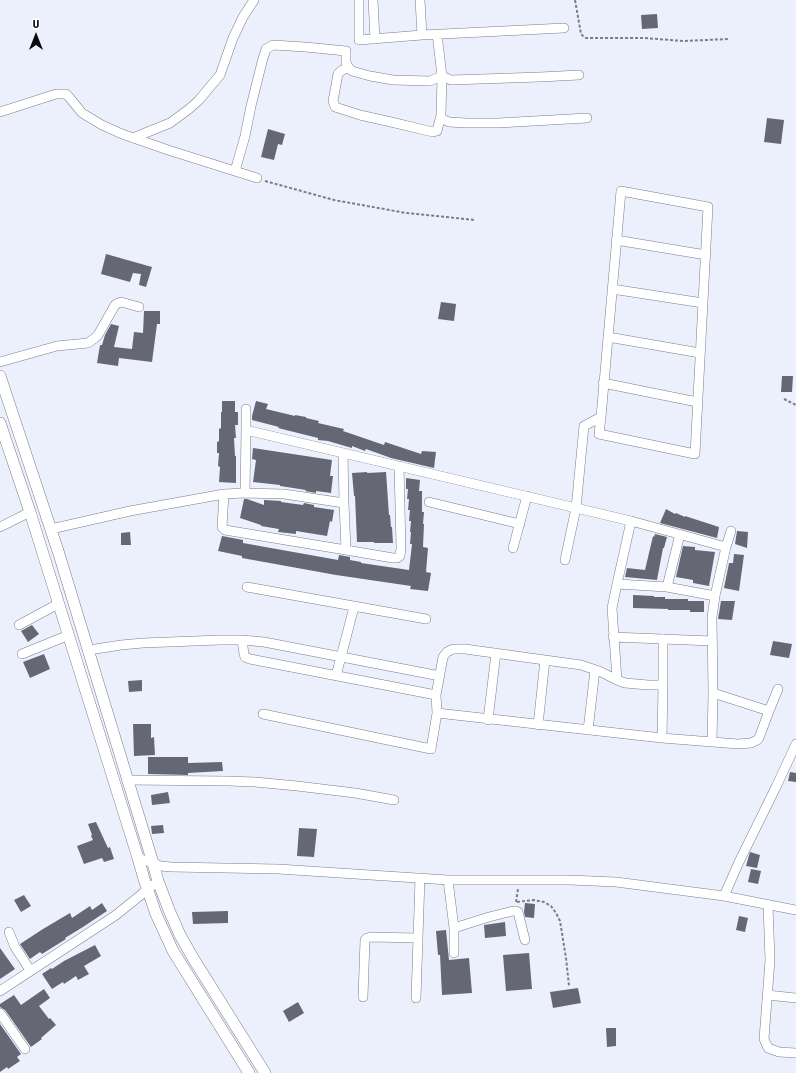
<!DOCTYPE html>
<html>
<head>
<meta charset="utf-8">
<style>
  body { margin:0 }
  #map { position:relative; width:796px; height:1073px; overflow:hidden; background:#ecf0fd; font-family:"Asap Condensed",sans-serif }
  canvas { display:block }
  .north { position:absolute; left:16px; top:16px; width:40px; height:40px; -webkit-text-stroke:3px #fff; paint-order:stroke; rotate:0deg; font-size:11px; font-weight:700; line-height:16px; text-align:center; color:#0a0b0f }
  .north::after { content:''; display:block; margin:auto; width:14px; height:18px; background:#0a0b0f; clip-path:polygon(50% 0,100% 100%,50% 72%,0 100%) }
</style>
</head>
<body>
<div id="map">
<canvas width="796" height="1073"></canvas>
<div class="north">U</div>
</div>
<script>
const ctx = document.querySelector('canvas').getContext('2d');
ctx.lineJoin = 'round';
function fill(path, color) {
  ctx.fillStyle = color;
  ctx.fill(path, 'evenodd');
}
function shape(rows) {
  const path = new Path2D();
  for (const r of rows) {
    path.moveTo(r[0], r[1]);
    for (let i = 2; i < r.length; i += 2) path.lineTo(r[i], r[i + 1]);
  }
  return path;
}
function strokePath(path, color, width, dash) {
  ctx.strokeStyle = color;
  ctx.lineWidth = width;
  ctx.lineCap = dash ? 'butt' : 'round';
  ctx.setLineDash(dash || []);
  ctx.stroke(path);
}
const building = shape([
  [657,14,658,28,642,29,641,15],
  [767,118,784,120,781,144,764,142],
  [268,129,285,134,282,145,278,144,274,160,261,157],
  [106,254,152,267,146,287,139,285,141,274,133,273,130,282,101,274],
  [441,302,456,304,454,321,438,319],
  [144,311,160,311,160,324,157,324,152,362,119,358,118,366,97,363,100,345,102,345,105,335,111,324,119,326,114,347,132,349,134,332,143,333],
  [782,376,793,376,792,392,781,392],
  [222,401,235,401,235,412,238,412,238,425,235,425,236,438,234,438,235,456,236,456,236,483,219,482,220,467,218,466,219,453,217,453,217,442,219,441,219,429,221,428,221,412,222,412],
  [256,401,268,404,266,409,295,416,295,415,306,417,306,418,319,421,318,423,344,429,343,431,384,445,385,442,421,454,422,451,436,452,434,468,391,458,366,449,365,451,352,446,352,448,328,441,318,440,318,438,278,428,279,427,252,420,252,416],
  [253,448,332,460,330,476,333,476,331,493,316,491,316,493,305,491,306,490,280,486,280,485,253,482,256,460,252,459],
  [367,472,367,473,386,472,389,515,390,515,391,527,392,527,393,543,374,543,374,542,357,542,355,496,354,496,352,473],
  [406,478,420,480,419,491,422,491,422,512,424,512,423,524,424,524,423,547,428,548,426,572,431,573,428,591,410,589,411,586,336,575,242,558,242,556,218,551,222,536,243,540,243,543,338,560,339,555,350,557,350,560,361,562,361,563,409,570,412,544,410,544,411,532,410,532,411,521,409,521,410,510,408,510,409,499,407,499,408,489,406,489],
  [244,499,247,499,264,505,264,500,281,501,281,502,303,505,304,503,314,505,314,507,334,510,332,522,330,521,327,536,296,531,296,534,278,532,279,529,261,526,261,525,240,518],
  [666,509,675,514,676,513,685,517,685,516,719,527,717,538,660,523],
  [737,531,748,532,747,548,735,544],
  [130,532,131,545,121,545,121,533],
  [655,534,667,537,664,548,663,548,657,580,625,577,627,568,645,570,653,536,654,537],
  [683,546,695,547,695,550,715,552,709,586,693,583,693,580,676,577],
  [734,554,744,555,739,591,724,588,729,563,733,563],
  [633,595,654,596,654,597,665,597,665,599,688,599,688,601,704,601,704,612,690,612,690,610,668,610,668,609,633,608],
  [721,601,735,601,732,620,718,619],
  [32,625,39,634,28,642,21,631],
  [773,641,792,644,789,658,770,655],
  [44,654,50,669,30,678,23,662],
  [142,680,142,691,129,692,128,681],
  [133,724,151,724,151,738,154,737,155,755,134,756],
  [148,757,188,757,188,763,222,762,223,771,188,773,188,775,148,774],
  [790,772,796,773,796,782,788,781],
  [168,792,170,803,152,805,151,795],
  [96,822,108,848,110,847,114,859,104,862,102,858,84,864,77,846,93,840,91,836,92,835,88,824],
  [163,825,164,833,152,834,151,826],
  [299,828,317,829,314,857,297,856],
  [750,852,760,855,757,868,746,866],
  [751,869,761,871,758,884,748,882],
  [24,895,31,906,21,912,14,900],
  [102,903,107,911,83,927,65,938,66,939,42,954,40,952,30,959,20,944,43,929,70,913,72,918,90,906,92,910],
  [525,903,535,904,534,918,525,917,524,912],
  [228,911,228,923,193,924,192,912],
  [739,916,748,918,745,932,736,930],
  [505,922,506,936,485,938,484,925],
  [446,930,449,960,469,958,472,993,442,995,440,955,438,955,436,931],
  [95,945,101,956,84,966,89,974,78,980,76,976,64,984,63,982,52,989,42,974,51,968,52,969,64,961],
  [0,948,15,969,0,979],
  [529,953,532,989,506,991,503,955],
  [578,988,581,1003,553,1008,550,992],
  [44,989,50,998,39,1006,49,1019,50,1018,56,1025,41,1038,42,1039,31,1047,5,1010,0,1007,0,1004,14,995,21,1005],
  [298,1002,304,1013,289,1022,283,1011],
  [0,1024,21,1054,17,1057,20,1061,8,1069,7,1067,0,1072],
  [606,1028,616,1028,616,1046,607,1047]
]);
const path = shape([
  [575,0,581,34,583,36,586,38,644,38,683,41,729,39],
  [265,181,334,200,406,213,475,220],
  [784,399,796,405],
  [516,902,518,889],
  [517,902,533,900,544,902,551,906,556,913,560,921,566,958,569,986]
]);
const minor = shape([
  [359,0,359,40,422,35,420,0],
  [373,0,375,39],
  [422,35,564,28],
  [349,68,342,70,338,74,333,101,335,107,360,115,391,122,433,132,437,131,441,115,442,76,437,34],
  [0,112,56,94,66,94,69,97,82,113,102,125,122,134,168,150,257,178],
  [440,118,449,122,467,123,498,123,587,118],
  [133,138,170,123,189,109,199,100,220,75,233,38,243,17,254,0],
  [235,171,245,136,251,106,262,62,266,49,273,45,305,47,346,51,346,63,349,68,352,71,370,76,393,80,430,81,442,76,451,80,540,77,579,75],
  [616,240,706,255],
  [612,289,703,303],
  [608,337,700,353],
  [0,362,57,346,88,343,95,338,98,335,115,305,118,303,121,302,139,307],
  [603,383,697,402],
  [246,430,246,409],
  [343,453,344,503],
  [399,466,401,548,400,556,397,558,393,558,346,550,344,503,284,494,245,493,246,430,631,521,726,547,715,596,712,617,713,693,769,711,778,689],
  [224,494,245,493],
  [429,502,520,524],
  [631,521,617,584,667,587,715,596],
  [0,527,30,512],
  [51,529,130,511,224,494,222,527,225,530,346,550],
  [726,547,731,531],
  [513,548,527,496],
  [565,560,576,508,584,426,601,417,621,191,708,207,695,454,599,434,601,417],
  [247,587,426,619],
  [667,587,680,534],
  [19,625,58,604],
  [613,637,712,641],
  [242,640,244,654,245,657,250,659,436,695],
  [89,650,121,645,143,643,220,640,242,640,264,642,440,676],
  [22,654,69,635],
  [336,676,354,607],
  [617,680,612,608,617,584],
  [663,685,663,639],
  [263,714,431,749,437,713],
  [488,720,496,653],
  [538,725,545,660],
  [588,730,595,670],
  [662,738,437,713,436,695,443,657,447,652,453,649,465,649,581,665,599,671,617,680,625,683,648,685,663,685,662,738,738,744,751,743,757,740,759,738,769,711],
  [712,742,713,693],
  [127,780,228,781,255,782,297,786,355,793,394,800],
  [138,858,161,866,171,867,278,869,448,880,569,880,616,882,724,896,796,910],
  [448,880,454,928],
  [724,896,739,862,776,787,796,744],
  [768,905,770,960,764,1039,768,1048,779,1052,796,1053],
  [9,932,15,947,30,970],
  [454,953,454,928,489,917,513,911,516,911,518,912,525,940],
  [0,991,116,915,158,881],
  [767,995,796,998],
  [363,997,365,940,367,938,371,937,417,938],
  [416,998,420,878],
  [0,1013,25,1049]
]);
const tertiary = shape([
  [0,376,59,554,153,863,158,881,169,910,180,935,193,958,265,1073],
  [0,423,30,512,138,858,144,879,156,914,173,951,249,1073]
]);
fill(building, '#656874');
strokePath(minor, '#7a7d89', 10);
strokePath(tertiary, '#7a7d89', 12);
strokePath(path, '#7a7d85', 2, [3, 2]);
strokePath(minor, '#fff', 9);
strokePath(tertiary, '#fff', 11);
</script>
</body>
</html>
